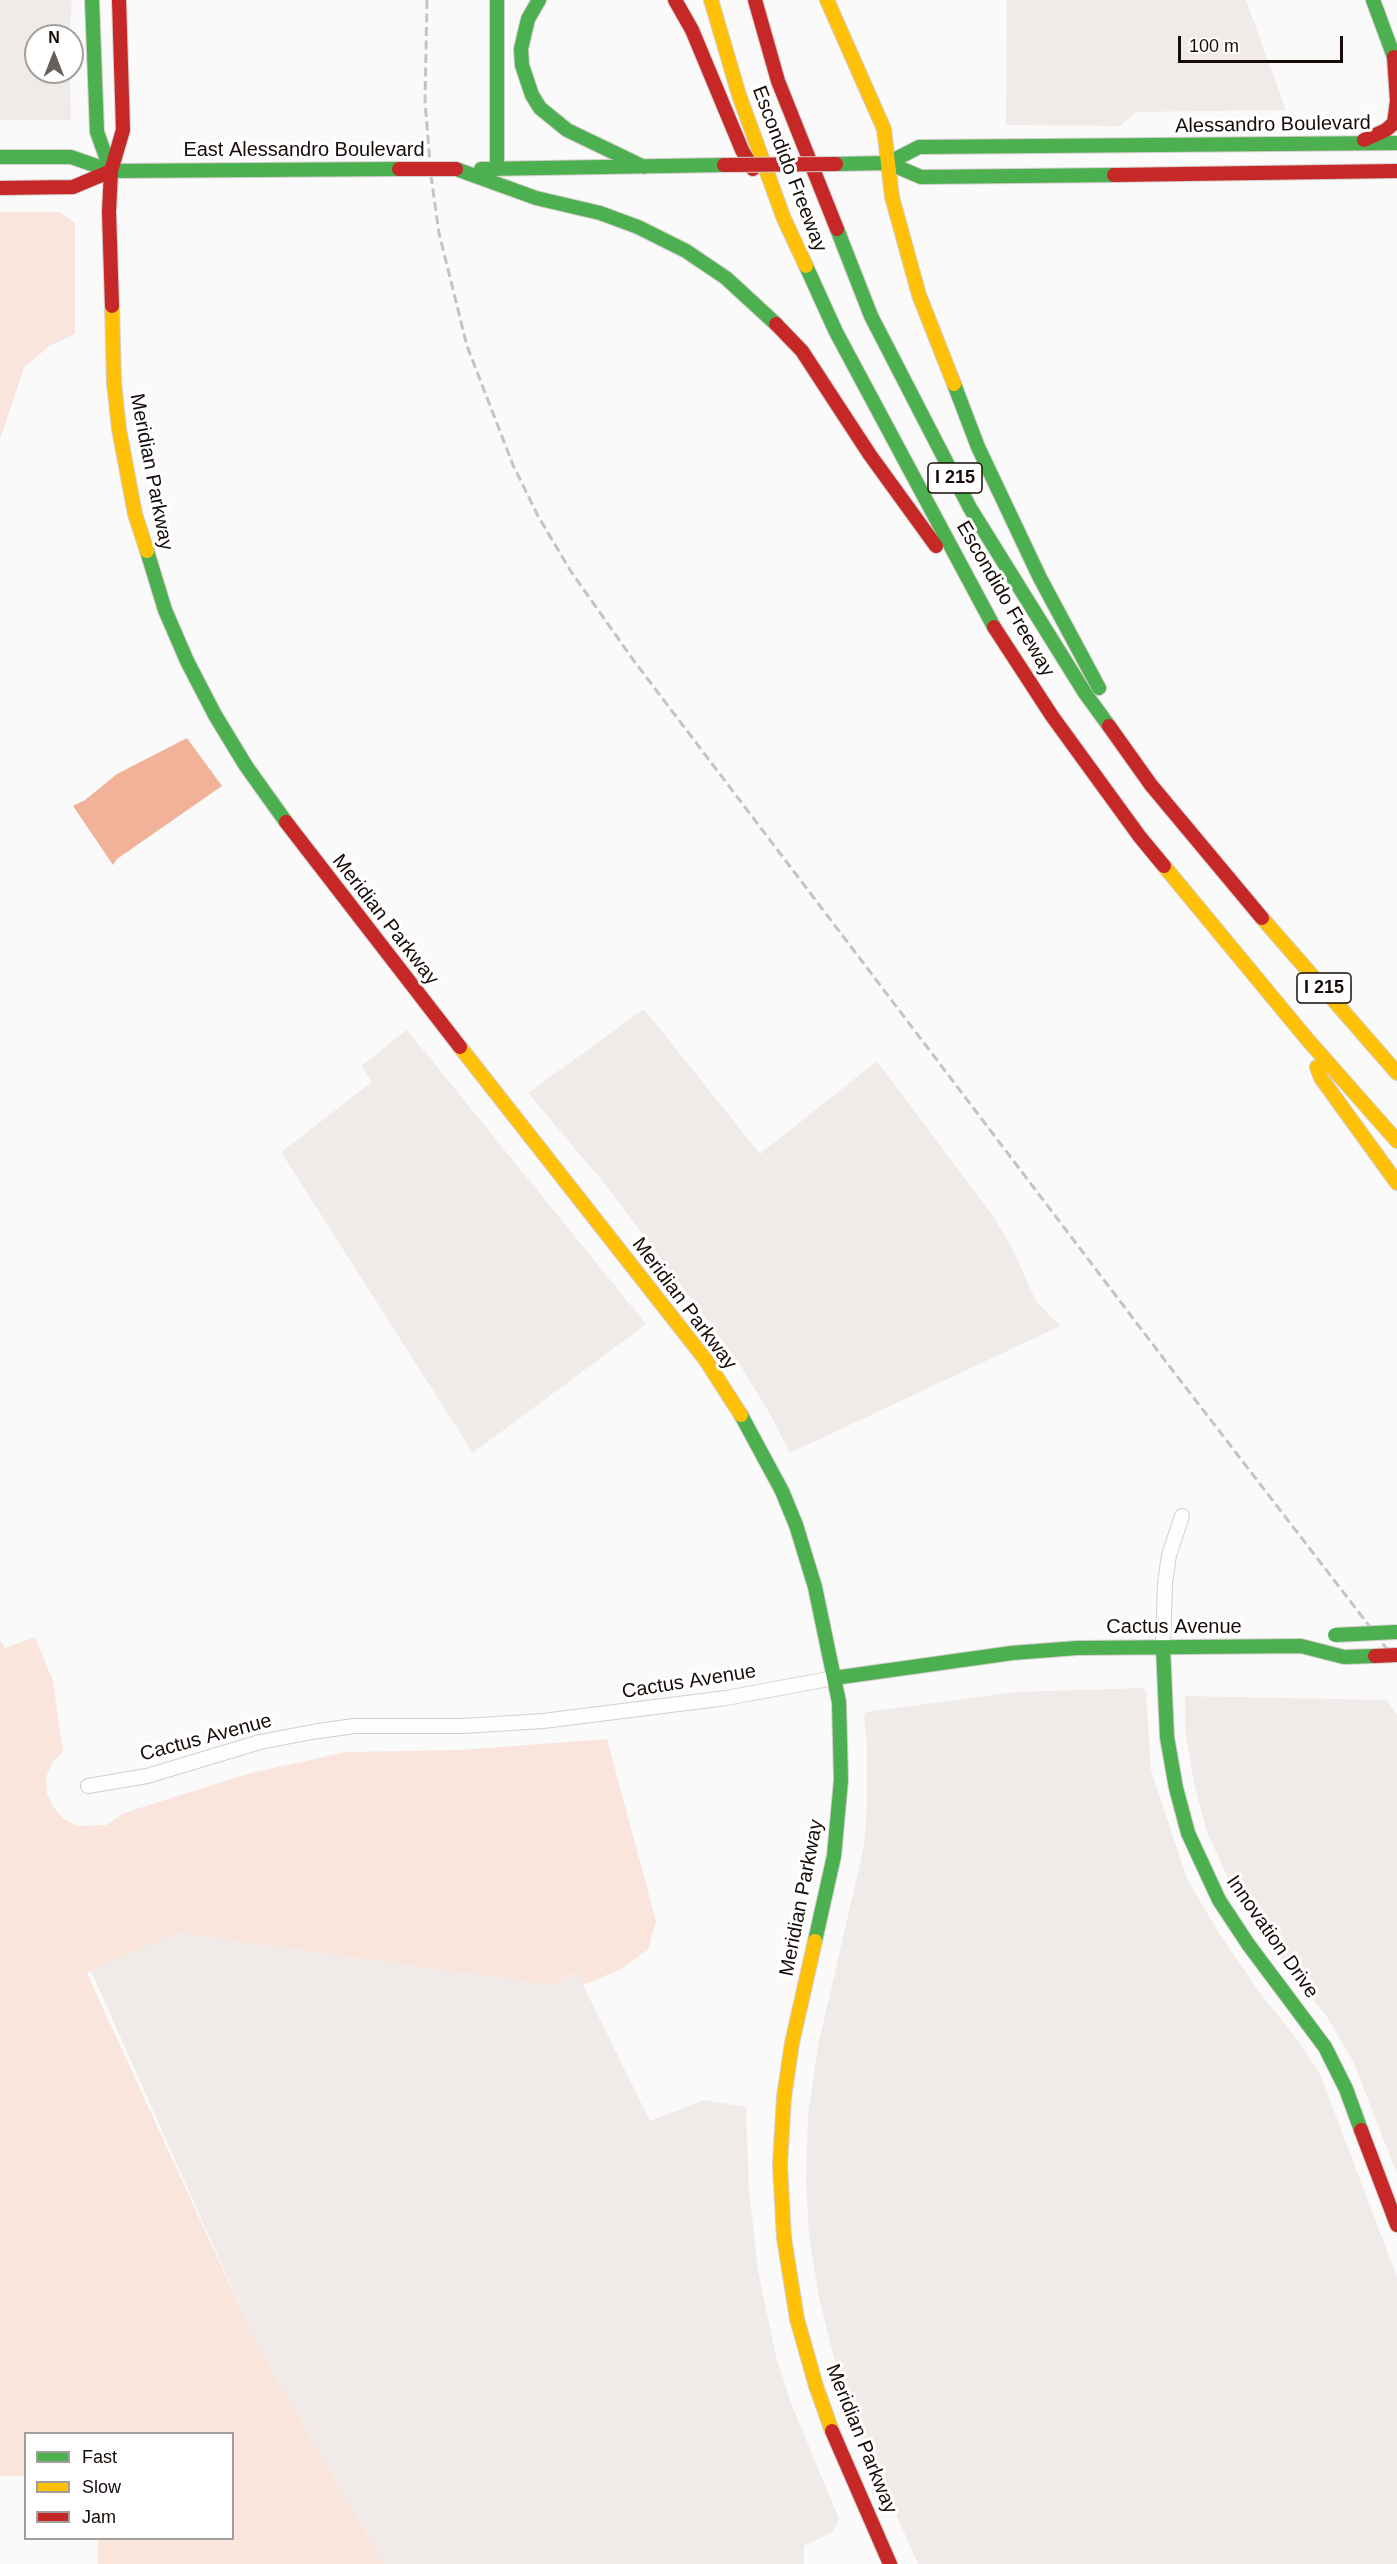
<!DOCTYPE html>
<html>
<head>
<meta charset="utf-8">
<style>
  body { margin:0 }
  #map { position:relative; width:1397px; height:2564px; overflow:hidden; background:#fafafa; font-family:Arial,sans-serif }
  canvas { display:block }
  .legend { position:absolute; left:24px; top:2432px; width:210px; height:108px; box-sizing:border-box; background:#fff; border:2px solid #a29e9c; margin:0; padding:8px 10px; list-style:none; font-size:18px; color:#170c07 }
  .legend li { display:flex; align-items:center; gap:12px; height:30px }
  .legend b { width:30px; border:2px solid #a29e9c }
  .north { position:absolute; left:24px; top:24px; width:60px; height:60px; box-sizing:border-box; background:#fff; border:2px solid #a29e9c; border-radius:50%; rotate:0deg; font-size:16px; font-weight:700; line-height:24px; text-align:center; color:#170c07 }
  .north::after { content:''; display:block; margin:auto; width:21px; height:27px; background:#665f5c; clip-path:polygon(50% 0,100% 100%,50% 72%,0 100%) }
  .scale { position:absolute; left:1178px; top:36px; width:165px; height:27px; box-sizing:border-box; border:3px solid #170c07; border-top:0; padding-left:8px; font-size:18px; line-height:21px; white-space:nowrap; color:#170c07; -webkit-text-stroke:4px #fff; paint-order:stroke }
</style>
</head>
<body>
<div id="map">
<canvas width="1397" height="2564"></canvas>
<ul class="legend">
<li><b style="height:8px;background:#4caf50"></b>Fast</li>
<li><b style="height:8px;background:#ffc107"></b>Slow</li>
<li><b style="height:8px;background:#c62828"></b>Jam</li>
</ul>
<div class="north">N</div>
<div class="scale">100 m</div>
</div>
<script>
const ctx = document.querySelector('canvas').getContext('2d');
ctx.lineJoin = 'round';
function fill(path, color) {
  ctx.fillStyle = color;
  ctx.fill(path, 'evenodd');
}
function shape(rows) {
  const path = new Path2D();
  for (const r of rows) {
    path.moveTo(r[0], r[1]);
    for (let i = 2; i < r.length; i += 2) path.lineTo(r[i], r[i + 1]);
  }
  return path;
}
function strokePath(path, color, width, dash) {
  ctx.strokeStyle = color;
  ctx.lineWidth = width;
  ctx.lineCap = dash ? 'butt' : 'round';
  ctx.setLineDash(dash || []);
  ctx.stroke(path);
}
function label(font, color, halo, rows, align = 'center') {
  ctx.font = font + ' Arial,sans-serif';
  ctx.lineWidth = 6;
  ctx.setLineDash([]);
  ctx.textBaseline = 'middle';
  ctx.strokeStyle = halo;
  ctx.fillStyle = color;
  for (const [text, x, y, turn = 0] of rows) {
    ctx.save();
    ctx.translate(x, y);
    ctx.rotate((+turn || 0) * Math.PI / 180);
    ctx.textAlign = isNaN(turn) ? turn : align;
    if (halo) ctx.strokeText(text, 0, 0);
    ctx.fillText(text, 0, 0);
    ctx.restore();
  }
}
const built = shape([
  [0,0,72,0,69,36,36,36,36,72,70,72,71,120,0,120],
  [1007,0,1246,0,1286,110,1136,112,1120,126,1006,125],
  [644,1009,760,1154,877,1061,995,1219,1014,1252,1036,1301,1060,1326,790,1453,770,1414,739,1363,703,1314,609,1189,528,1093],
  [407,1030,646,1324,473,1453,281,1152,372,1082,361,1066],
  [1143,1688,1146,1692,1151,1770,1187,1879,1217,1930,1257,1989,1296,2038,1320,2074,1397,2277,1397,2564,918,2564,848,2405,833,2355,819,2298,809,2237,806,2179,808,2115,818,2046,864,1846,867,1804,867,1743,864,1716,866,1712,1016,1692],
  [1185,1696,1386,1700,1397,1715,1397,2174,1353,2061,1327,2017,1261,1934,1237,1897,1207,1832,1194,1784,1185,1729],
  [176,1933,551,1985,581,1971,583,1985,650,2121,704,2100,746,2107,749,2189,758,2271,776,2356,791,2403,839,2519,833,2532,804,2546,804,2564,384,2564,257,2344,91,1971]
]);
const green = shape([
  [0,212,60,212,75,223,75,334,49,346,24,368,0,439],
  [35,1637,53,1681,63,1751,53,1762,46,1777,47,1794,55,1809,64,1819,77,1826,106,1825,124,1813,247,1774,346,1752,461,1750,607,1739,656,1921,648,1950,619,1970,583,1985,580,1971,551,1985,176,1933,87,1973,257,2344,384,2564,98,2564,98,2539,232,2538,232,2434,26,2434,25,2476,0,2476,0,1640,5,1648]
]);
const water = shape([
  [187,738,222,786,117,859,113,865,73,806,85,800,117,774]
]);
const street = shape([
  [1163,1647,1165,1583,1169,1555,1182,1516],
  [88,1786,147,1776,260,1742,312,1732,354,1726,463,1726,543,1721,726,1698,834,1678]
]);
const fast = shape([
  [92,0,97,132,111,171],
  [497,0,497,169],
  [539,0,528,19,521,49,522,65,532,95,540,108,567,130,644,167],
  [1373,0,1397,65],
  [0,157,71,157,111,171,399,169],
  [888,163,919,147,1397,143],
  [836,164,888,163,921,177,1114,175],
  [456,169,536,198,600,213,638,227,686,251,726,278,776,324],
  [481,169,724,165],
  [837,229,871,316,970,508,1085,693,1109,726],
  [806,266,836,332,994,627],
  [954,384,978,447,1040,578,1099,688],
  [147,551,165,610,187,661,215,715,246,766,286,822],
  [741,1415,782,1491,796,1525,815,1587,839,1702,841,1780,834,1856,815,1941],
  [1163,1647,1167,1737,1176,1788,1188,1833,1219,1900,1248,1944,1325,2047,1346,2089,1361,2130],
  [834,1678,1012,1653,1077,1648,1301,1646,1344,1657,1375,1656]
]);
const slow = shape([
  [711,0,739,95,784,219,806,266],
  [827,0,884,129,892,197,919,295,954,384],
  [112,306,114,383,119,429,135,514,147,551],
  [1164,866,1307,1039,1397,1141],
  [1262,918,1397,1073],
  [460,1047,705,1359,741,1415],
  [1317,1067,1321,1078,1397,1183],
  [815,1941,792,2043,784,2097,780,2165,784,2238,797,2319,816,2386,832,2431]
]);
const jam = shape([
  [675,0,692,30,742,150,753,169],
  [755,0,778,81,837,229],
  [1364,140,1386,130,1394,123,1397,101,1394,57],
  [1114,175,1397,171],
  [0,188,73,187,111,171],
  [112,306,109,212,111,171,123,130,119,0],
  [776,324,802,351,870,455,936,546],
  [994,627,1052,716,1140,837,1164,866],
  [1109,726,1151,785,1262,918],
  [286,822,460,1047],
  [1361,2130,1397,2225],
  [832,2431,890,2564]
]);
const rail = shape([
  [427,0,425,101,431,176,439,233,467,346,513,465,538,516,570,570,634,661,1170,1367,1397,1662]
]);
const fastBridge = shape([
  [1335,1635,1397,1632]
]);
const jamBridge = shape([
  [724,165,836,164],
  [399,169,456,169],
  [1375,1656,1397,1655]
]);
const shields = [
  [955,478,54],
  [1324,988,54]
];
const shieldNames = [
  ["I 215",955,478],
  ["I 215",1324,988]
];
const streetNames = [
  ["Alessandro Boulevard",1273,125,-1],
  ["East Alessandro Boulevard",304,150],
  ["Escondido Freeway",789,169,69],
  ["Meridian Parkway",151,472,79],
  ["Escondido Freeway",1005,599,60],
  ["Meridian Parkway",385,920,52],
  ["Meridian Parkway",684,1304,53],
  ["Cactus Avenue",1174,1627],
  ["Cactus Avenue",689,1682,-9],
  ["Cactus Avenue",206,1738,-15],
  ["Meridian Parkway",802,1898,-79],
  ["Innovation Drive",1272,1937,55],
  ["Meridian Parkway",861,2439,68]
];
fill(built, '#f0ebe9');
fill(green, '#fae5dc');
fill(water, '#f1b299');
strokePath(street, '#d5cecb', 16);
strokePath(fast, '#d5cecb', 16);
strokePath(slow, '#d5cecb', 16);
strokePath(jam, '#d5cecb', 16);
strokePath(street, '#fefefe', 14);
strokePath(fast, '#4caf50', 14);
strokePath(slow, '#ffc107', 14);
strokePath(jam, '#c62828', 14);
strokePath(rail, '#c4c4c4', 3, [9, 4.5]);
strokePath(fastBridge, '#d5cecb', 16, []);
strokePath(jamBridge, '#d5cecb', 16, []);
strokePath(fastBridge, '#4caf50', 14);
strokePath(jamBridge, '#c62828', 14);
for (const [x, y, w] of shields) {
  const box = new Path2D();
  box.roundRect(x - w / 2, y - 15, w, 30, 4.5);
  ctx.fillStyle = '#fff';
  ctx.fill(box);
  strokePath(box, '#170c07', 1.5);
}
label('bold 18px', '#170c07', null, shieldNames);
label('20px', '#170c07', '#fff', streetNames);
</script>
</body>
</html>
